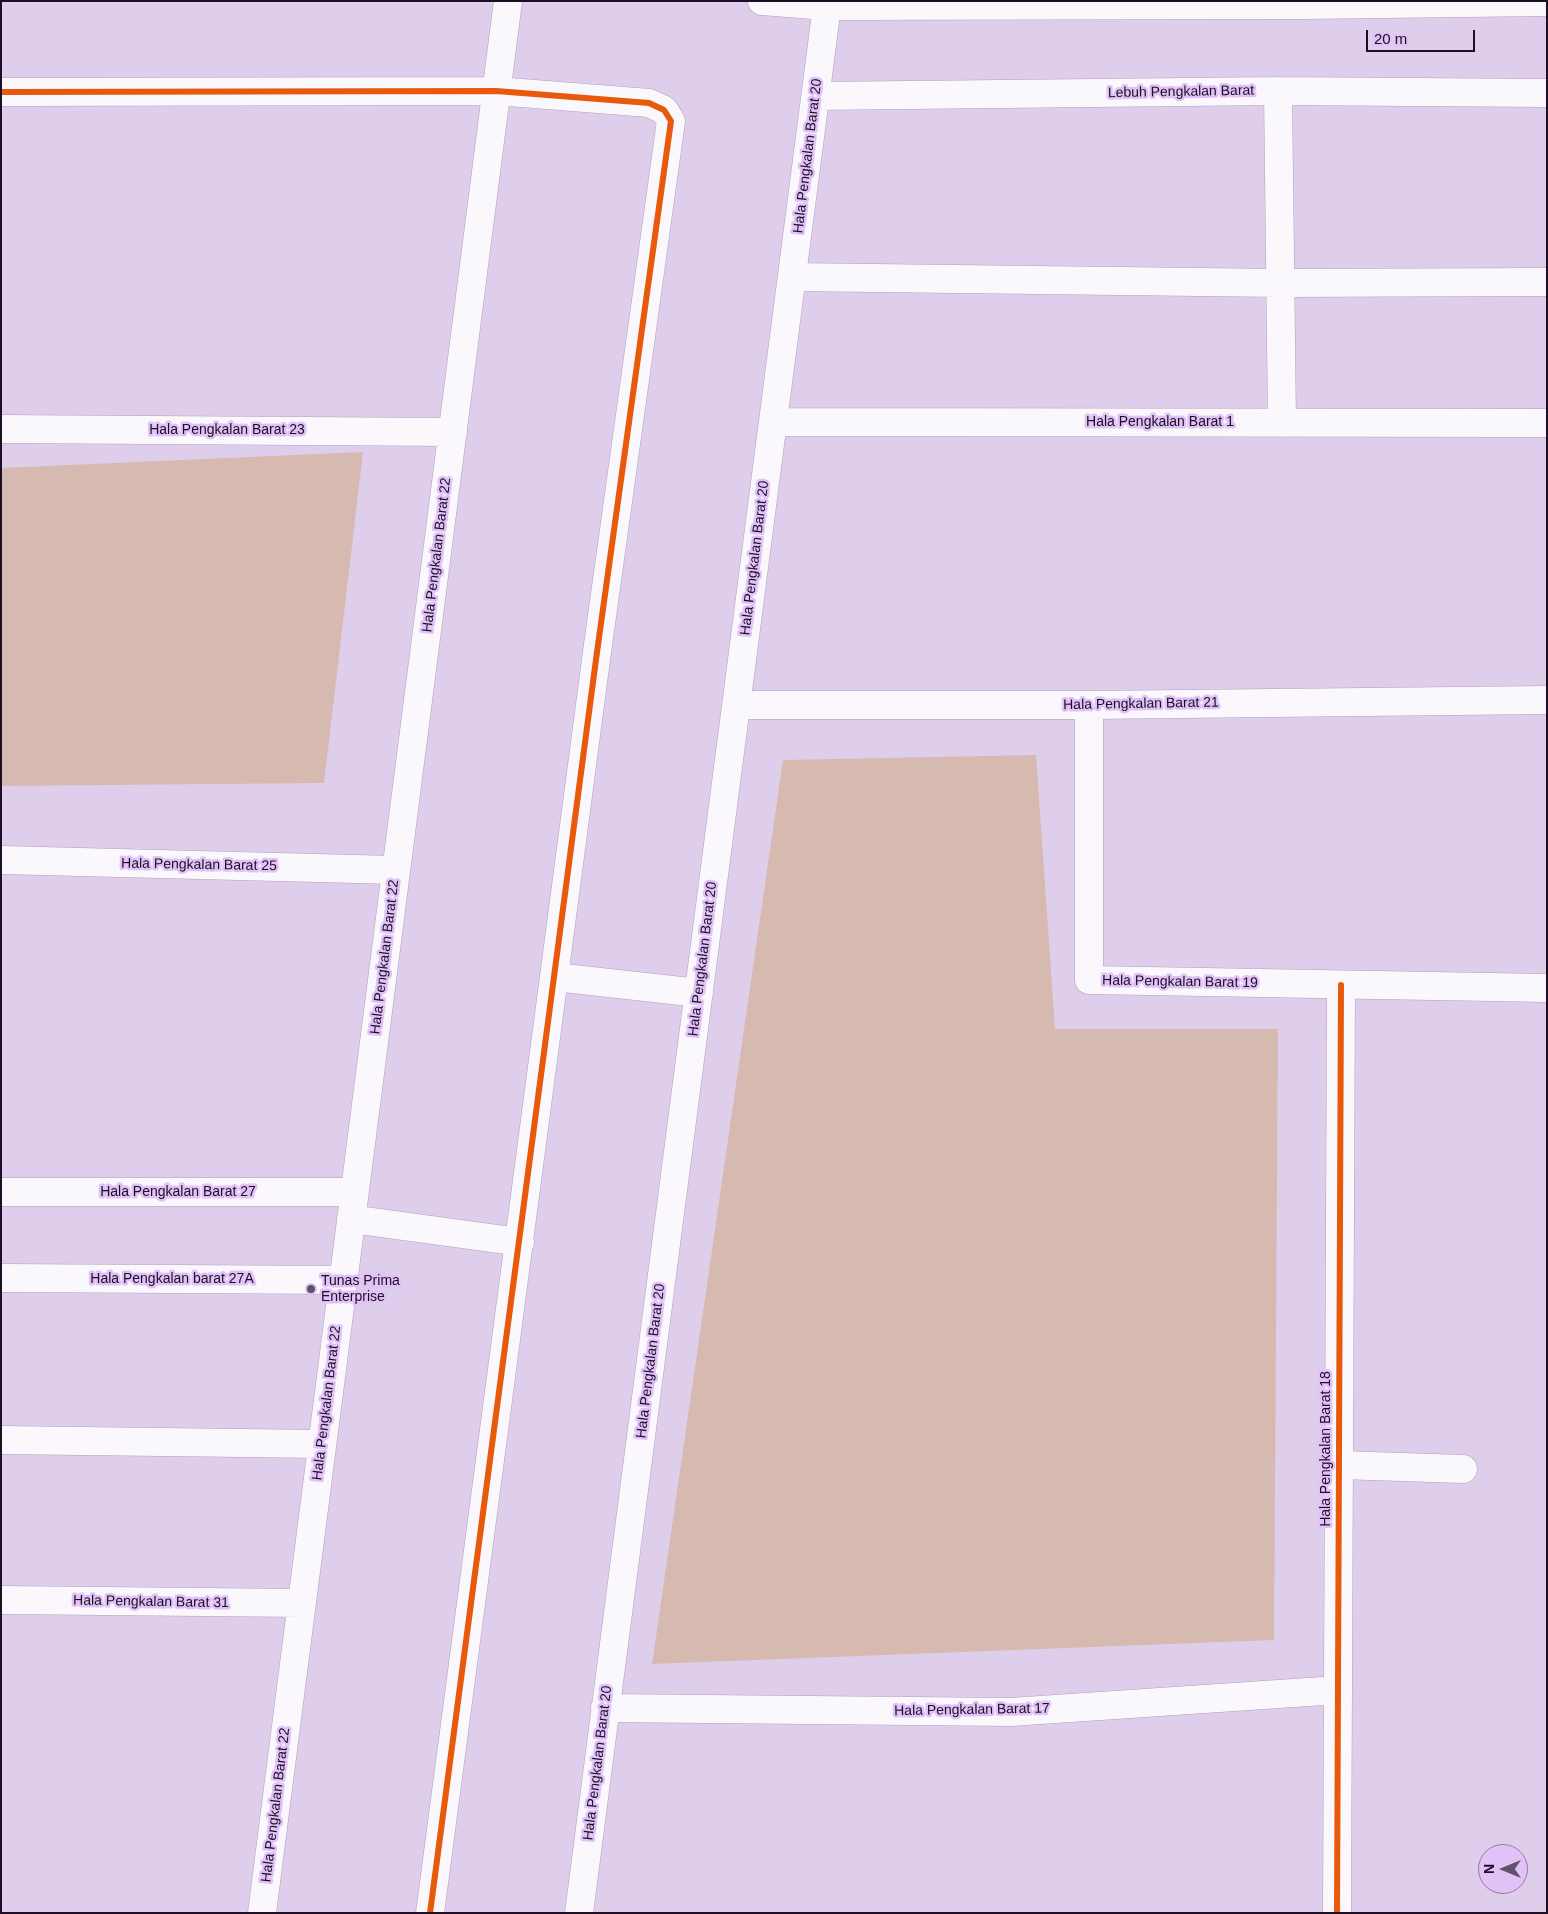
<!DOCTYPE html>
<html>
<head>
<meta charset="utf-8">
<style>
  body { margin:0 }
  #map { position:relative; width:1548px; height:1914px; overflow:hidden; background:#dfceeb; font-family:Helvetica,sans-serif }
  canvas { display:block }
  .frame { position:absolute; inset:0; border:2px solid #1d0e26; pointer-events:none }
  .north { position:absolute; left:1478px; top:1844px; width:50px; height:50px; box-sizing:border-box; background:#e1c2f7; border:1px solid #937aa3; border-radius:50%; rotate:270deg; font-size:14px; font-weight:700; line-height:20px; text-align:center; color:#1d0e26 }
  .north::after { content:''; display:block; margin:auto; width:18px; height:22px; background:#61516b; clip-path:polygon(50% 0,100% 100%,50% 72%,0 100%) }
  .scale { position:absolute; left:1366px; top:30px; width:109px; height:22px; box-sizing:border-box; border:2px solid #1d0e26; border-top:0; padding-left:6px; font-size:15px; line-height:18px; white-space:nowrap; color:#1d0e26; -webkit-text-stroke:4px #e1c2f7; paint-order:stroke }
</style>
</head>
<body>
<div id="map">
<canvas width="1548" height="1914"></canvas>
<div class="frame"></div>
<div class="north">N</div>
<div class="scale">20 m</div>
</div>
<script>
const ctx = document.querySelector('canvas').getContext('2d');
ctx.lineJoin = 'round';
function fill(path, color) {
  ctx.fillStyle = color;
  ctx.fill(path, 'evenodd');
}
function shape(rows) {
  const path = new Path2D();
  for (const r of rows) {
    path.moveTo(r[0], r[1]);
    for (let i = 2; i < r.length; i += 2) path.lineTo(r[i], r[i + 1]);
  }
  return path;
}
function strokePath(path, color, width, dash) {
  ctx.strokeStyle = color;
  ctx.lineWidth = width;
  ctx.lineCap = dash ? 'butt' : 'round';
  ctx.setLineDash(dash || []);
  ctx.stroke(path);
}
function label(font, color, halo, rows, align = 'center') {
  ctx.font = font + ' Helvetica,sans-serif';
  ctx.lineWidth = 5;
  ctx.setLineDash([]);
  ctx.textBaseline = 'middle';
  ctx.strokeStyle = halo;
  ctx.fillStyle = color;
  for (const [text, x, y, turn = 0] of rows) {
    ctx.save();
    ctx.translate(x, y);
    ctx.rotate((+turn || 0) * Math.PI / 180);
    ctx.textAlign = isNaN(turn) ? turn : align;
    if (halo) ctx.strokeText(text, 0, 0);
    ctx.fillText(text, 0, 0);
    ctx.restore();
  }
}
const green = shape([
  [363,452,324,783,1,786,1,468],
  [1036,755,1055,1029,1278,1029,1274,1640,652,1664,783,760]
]);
const minor = shape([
  [762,1,827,6,1302,5,1547,2],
  [1278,91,1282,423],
  [1,92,496,91,649,103,664,110,671,121,597,652,430,1913],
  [816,96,1278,91,1547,93],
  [792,277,1281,283,1547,282],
  [773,422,1547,423],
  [1,429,453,432],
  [736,705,1089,705,1547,700],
  [1089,705,1089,980,1547,988],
  [1,860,396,870],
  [555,977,699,993],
  [1,1192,354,1192],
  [351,1219,520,1242],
  [1,1278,344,1280],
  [1,1440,322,1444],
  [1339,1465,1463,1469],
  [1,1600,302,1603],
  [605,1708,1011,1712,1338,1690],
  [262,1913,508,1],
  [579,1913,827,6],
  [1337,1913,1341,985]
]);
const cycleway = shape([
  [1,92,496,91,649,103,664,110,671,121,597,652,430,1913],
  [1337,1913,1341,985]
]);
const markers = [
  [311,1289,5,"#61516b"]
];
const streetNames = [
  ["Lebuh Pengkalan Barat",1181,92,-1],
  ["Hala Pengkalan Barat 20",808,156,-83],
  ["Hala Pengkalan Barat 1",1160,422],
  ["Hala Pengkalan Barat 23",227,430],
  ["Hala Pengkalan Barat 22",437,555,-83],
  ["Hala Pengkalan Barat 20",755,558,-83],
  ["Hala Pengkalan Barat 21",1141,704,-1],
  ["Hala Pengkalan Barat 25",199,865,1],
  ["Hala Pengkalan Barat 22",385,957,-83],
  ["Hala Pengkalan Barat 20",703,959,-83],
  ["Hala Pengkalan Barat 19",1180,982,1],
  ["Hala Pengkalan Barat 27",178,1192],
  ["Hala Pengkalan barat 27A",172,1279],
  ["Hala Pengkalan Barat 20",651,1361,-83],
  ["Hala Pengkalan Barat 22",327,1403,-83],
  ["Hala Pengkalan Barat 18",1326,1449,-90],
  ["Hala Pengkalan Barat 31",151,1602,1],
  ["Hala Pengkalan Barat 17",972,1710,-1],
  ["Hala Pengkalan Barat 20",598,1763,-83],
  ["Hala Pengkalan Barat 22",276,1805,-83]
];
const poiNames = [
  ["Tunas Prima",321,1281],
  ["Enterprise",321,1297]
];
fill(green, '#d6bab0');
strokePath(minor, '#aea0b8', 29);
strokePath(minor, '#faf8fc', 28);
strokePath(cycleway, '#e8590c', 6);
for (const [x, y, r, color] of markers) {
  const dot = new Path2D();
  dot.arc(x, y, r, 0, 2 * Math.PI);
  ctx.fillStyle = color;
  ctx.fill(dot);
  strokePath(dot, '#e1c2f7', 2);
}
label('14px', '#1d0e26', '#e1c2f7', streetNames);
label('14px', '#1d0e26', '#e1c2f7', poiNames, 'left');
</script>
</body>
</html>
